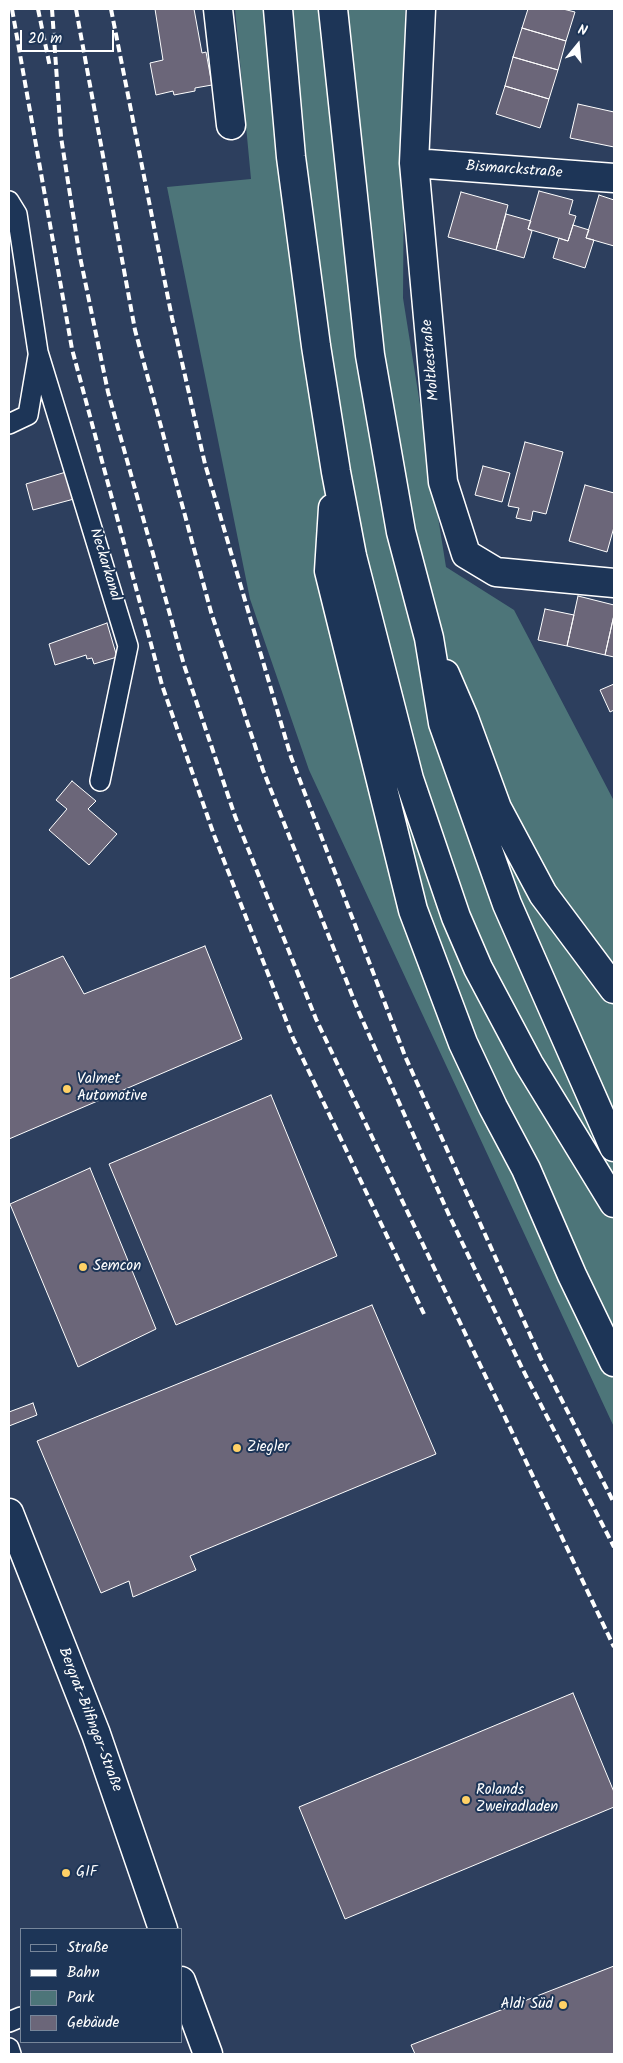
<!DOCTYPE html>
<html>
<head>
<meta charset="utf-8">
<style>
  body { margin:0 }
  #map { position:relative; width:623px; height:2063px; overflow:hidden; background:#2d3f5e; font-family:Kalam,sans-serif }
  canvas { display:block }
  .frame { position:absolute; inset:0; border:10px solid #fff; pointer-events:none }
  .legend { position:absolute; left:20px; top:1928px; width:162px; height:115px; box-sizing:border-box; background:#1d3557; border:1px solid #77869a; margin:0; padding:6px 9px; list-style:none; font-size:15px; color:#fff }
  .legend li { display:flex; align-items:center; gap:10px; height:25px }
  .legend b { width:25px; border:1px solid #77869a }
  .north { position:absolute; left:553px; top:20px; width:50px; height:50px; -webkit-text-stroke:4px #1d3557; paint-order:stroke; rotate:17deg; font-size:14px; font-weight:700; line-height:20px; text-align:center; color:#fff }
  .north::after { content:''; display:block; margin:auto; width:18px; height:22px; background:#fff; clip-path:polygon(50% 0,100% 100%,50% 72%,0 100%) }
  .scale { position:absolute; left:20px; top:30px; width:94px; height:22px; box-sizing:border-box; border:2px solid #fff; border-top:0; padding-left:6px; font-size:15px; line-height:18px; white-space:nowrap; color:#fff; -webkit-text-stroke:4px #1d3557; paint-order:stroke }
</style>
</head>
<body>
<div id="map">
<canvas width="623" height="2063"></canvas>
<div class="frame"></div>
<ul class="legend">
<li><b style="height:6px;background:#1d3557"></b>Straße</li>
<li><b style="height:6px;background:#fff"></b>Bahn</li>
<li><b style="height:14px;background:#4d7579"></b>Park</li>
<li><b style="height:14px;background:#6b6679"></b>Gebäude</li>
</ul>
<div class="north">N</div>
<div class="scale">20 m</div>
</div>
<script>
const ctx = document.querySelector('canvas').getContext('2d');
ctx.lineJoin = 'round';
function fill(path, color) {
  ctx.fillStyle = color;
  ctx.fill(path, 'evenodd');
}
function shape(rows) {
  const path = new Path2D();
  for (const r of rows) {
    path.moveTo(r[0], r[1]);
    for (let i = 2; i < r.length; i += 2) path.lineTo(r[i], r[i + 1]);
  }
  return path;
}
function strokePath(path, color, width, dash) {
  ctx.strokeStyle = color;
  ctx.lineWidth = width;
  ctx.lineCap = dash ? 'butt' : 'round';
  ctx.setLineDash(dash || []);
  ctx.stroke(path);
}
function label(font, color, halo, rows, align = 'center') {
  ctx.font = font + ' Kalam,sans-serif';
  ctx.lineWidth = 4;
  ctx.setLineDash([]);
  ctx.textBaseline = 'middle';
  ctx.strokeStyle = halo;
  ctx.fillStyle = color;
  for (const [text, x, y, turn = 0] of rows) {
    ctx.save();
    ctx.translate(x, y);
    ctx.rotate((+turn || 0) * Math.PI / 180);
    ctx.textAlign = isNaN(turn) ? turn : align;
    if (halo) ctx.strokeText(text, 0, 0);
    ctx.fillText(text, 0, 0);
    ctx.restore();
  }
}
const green = shape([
  [235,9,405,9,403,298,446,567,514,610,614,801,614,1427,309,770,250,599,167,187,251,179]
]);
const building = shape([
  [155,9,194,9,202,53,206,52,212,85,195,88,195,91,174,95,173,91,156,95,150,63,163,60,155,9],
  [528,9,563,9,575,12,566,41,522,28,528,9],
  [522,28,566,41,558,70,513,57,522,28],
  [513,57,558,70,549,99,505,86,513,57],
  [505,86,549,99,540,128,496,114,505,86],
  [578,104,614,112,614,147,570,138,578,104],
  [539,191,573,200,569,214,576,216,568,241,528,229,539,191],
  [461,192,508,205,496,250,448,237,461,192],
  [599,195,614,200,614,246,586,238,599,195],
  [506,214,531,221,528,229,532,231,524,258,496,250,506,214],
  [573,225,589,230,586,238,594,240,585,268,553,258,559,238,568,241,573,225],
  [525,442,563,452,546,514,533,511,531,521,516,518,519,508,508,506,525,442],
  [483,466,510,473,502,502,475,495,483,466],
  [66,472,74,499,33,510,26,484,66,472],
  [585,485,614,493,614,527,607,552,569,541,585,485],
  [578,596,614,605,614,615,605,655,567,646,578,596],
  [545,609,574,615,567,646,538,640,545,609],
  [614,615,614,657,605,655,614,615],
  [107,623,117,657,94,664,92,658,87,659,86,655,55,665,49,644,107,623],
  [614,684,614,710,610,712,600,690,614,684],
  [72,781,96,801,88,809,117,834,89,865,49,830,67,809,56,800,72,781],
  [205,946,242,1039,9,1139,9,979,63,956,84,994,205,946],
  [271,1095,337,1256,176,1325,109,1164,271,1095],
  [90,1168,156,1329,78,1367,10,1204,90,1168],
  [372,1305,436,1454,190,1556,196,1570,133,1597,129,1581,101,1593,37,1441,372,1305],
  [33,1403,37,1415,9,1426,9,1412,33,1403],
  [573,1693,614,1792,614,1807,345,1919,299,1807,573,1693],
  [614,1966,614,2054,415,2054,411,2045,614,1966]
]);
const service = shape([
  [9,201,17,214,38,352,128,646,100,781],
  [9,424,28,415,38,356],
  [9,2022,21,2017],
  [9,2048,11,2054]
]);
const minor = shape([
  [218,9,231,125],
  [421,9,414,163,443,482,466,554,496,572,614,583],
  [414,163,614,178],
  [9,1513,96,1734,163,1929],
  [181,1981,208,2054]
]);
const trunk = shape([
  [278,9,291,157,316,346,336,472,352,556,409,779,456,917,478,968,529,1064,614,1203],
  [333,9,370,355,401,532,429,638,443,723,507,904,614,1147],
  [333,508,329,571,413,910,463,1043,493,1107,526,1169,572,1275,614,1362],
  [445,674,464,718,497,808,543,894,614,989]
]);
const rail = shape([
  [12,9,72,349,162,685,214,835,293,1038,424,1314],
  [38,9,50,67],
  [52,9,61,137,79,252,108,392,184,665,235,816,316,1019,614,1647],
  [76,9,135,330,211,612,263,770,358,1010,449,1215,522,1368,614,1547],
  [111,9,172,318,205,464,291,757,405,1056,541,1359,614,1503]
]);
const markers = [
  [67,1089,5,"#ffd166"],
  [83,1267,5,"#ffd166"],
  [237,1448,5,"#ffd166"],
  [466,1800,5,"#ffd166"],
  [66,1873,5,"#ffd166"],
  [563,2005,5,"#ffd166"]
];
const streetNames = [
  ["Bismarckstraße",514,171,4],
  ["Moltkestraße",432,360,-95],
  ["Neckarkanal",104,565,73],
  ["Bergrat-Bilfinger-Straße",89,1720,69]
];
const poiNames = [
  ["Valmet",77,1080],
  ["Automotive",77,1097],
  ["Semcon",93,1267],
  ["Ziegler",247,1448],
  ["Rolands",476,1791],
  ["Zweiradladen",476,1808],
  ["GIF",76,1873],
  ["Aldi Süd",553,2005,"right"]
];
fill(green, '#4d7579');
fill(building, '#6b6679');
strokePath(building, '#fff', 1);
strokePath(service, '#fff', 22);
strokePath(minor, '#fff', 31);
strokePath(trunk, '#fff', 31);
strokePath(service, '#1d3557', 19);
strokePath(minor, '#1d3557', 28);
strokePath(trunk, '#1d3557', 28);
strokePath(rail, '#fff', 4, [8, 4]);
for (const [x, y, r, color] of markers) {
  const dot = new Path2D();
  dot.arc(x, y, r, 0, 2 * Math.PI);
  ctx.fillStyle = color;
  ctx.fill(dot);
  strokePath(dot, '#1d3557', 2);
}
label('15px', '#fff', '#1d3557', streetNames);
label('15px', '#fff', '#1d3557', poiNames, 'left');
</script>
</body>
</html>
